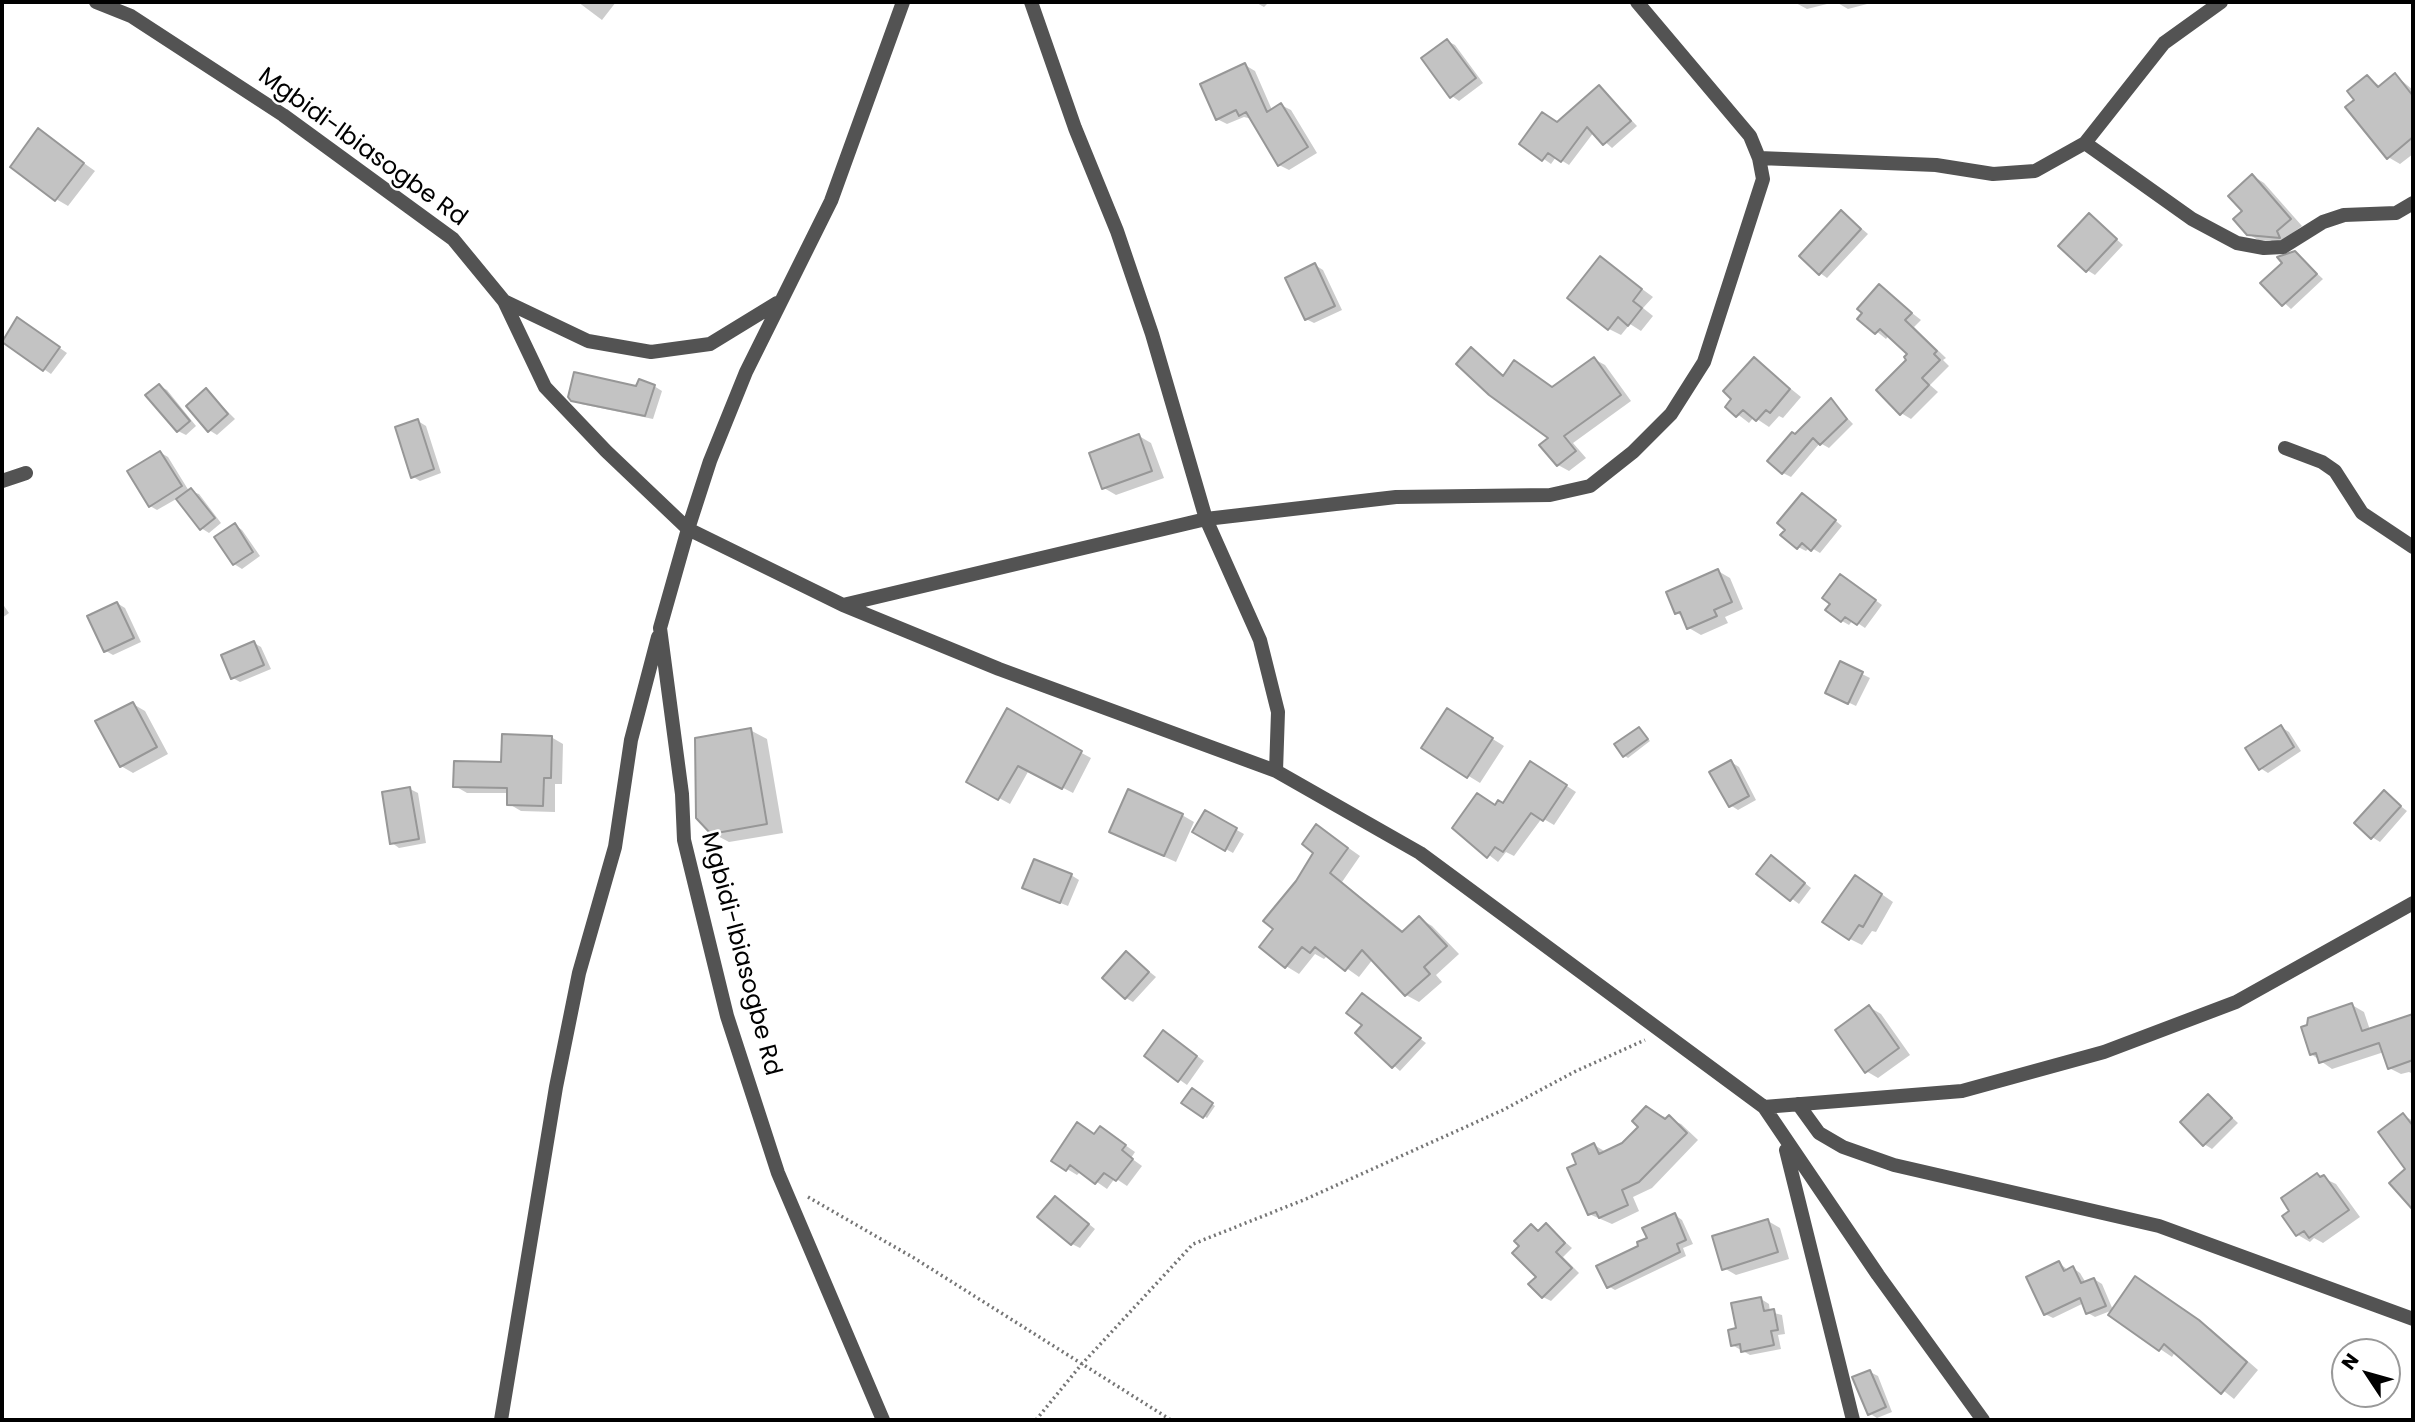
<!DOCTYPE html>
<html>
<head>
<meta charset="utf-8">
<style>
  body { margin:0 }
  #map { position:relative; width:2415px; height:1422px; overflow:hidden; background:#fff; font-family:Poppins,sans-serif }
  canvas { display:block }
  .frame { position:absolute; inset:0; border:4px solid #000; pointer-events:none }
  .north { position:absolute; left:2331px; top:1338px; width:70px; height:70px; box-sizing:border-box; background:#fff; border:2px solid #999; border-radius:50%; rotate:306deg; font-size:19px; font-weight:700; line-height:28px; text-align:center; color:#000 }
  .north::after { content:''; display:block; margin:auto; width:24px; height:32px; background:#000; clip-path:polygon(50% 0,100% 100%,50% 72%,0 100%) }
</style>
</head>
<body>
<div id="map">
<canvas width="2415" height="1422"></canvas>
<div class="frame"></div>
<div class="north">N</div>
</div>
<script>
const ctx = document.querySelector('canvas').getContext('2d');
ctx.lineJoin = 'round';
function fill(path, color) {
  ctx.fillStyle = color;
  ctx.fill(path, 'evenodd');
}
function shape(rows) {
  const path = new Path2D();
  for (const r of rows) {
    path.moveTo(r[0], r[1]);
    for (let i = 2; i < r.length; i += 2) path.lineTo(r[i], r[i + 1]);
  }
  return path;
}
function strokePath(path, color, width, dash) {
  ctx.strokeStyle = color;
  ctx.lineWidth = width;
  ctx.lineCap = dash ? 'butt' : 'round';
  ctx.setLineDash(dash || []);
  ctx.stroke(path);
}
function label(font, color, halo, rows, align = 'center') {
  ctx.font = font + ' Poppins,sans-serif';
  ctx.lineWidth = 5;
  ctx.setLineDash([]);
  ctx.textBaseline = 'middle';
  ctx.strokeStyle = halo;
  ctx.fillStyle = color;
  for (const [text, x, y, turn = 0] of rows) {
    ctx.save();
    ctx.translate(x, y);
    ctx.rotate((+turn || 0) * Math.PI / 180);
    ctx.textAlign = isNaN(turn) ? turn : align;
    if (halo) ctx.strokeText(text, 0, 0);
    ctx.fillText(text, 0, 0);
    ctx.restore();
  }
}
const shadow = shape([
  [578,2,616,2,602,20],
  [1255,2,1269,2,1264,7],
  [1794,2,1835,2,1807,9],
  [1836,2,1870,2,1871,3,1848,9],
  [1447,41,1455,45,1483,83,1459,101,1452,96],
  [1245,65,1255,71,1272,110,1281,105,1291,110,1317,153,1289,170,1279,165,1252,119,1244,117,1227,124,1217,119],
  [2395,75,2413,90,2413,154,2400,164,2388,157,2367,77,2381,87],
  [1600,87,1637,126,1612,148,1594,132,1569,165,1556,157,1551,164,1521,143,1558,124],
  [39,131,95,171,68,206,56,199],
  [2253,176,2264,183,2302,226,2278,244,2270,240,2260,241,2248,234,2244,212],
  [1842,212,1868,234,1827,278,1820,273],
  [2089,215,2123,245,2095,275,2087,270],
  [2295,253,2323,279,2291,309,2263,283],
  [1600,258,1653,297,1643,308,1653,316,1641,331,1630,324,1621,335,1609,329],
  [1315,265,1323,270,1342,310,1314,323,1306,319],
  [1879,287,1921,320,1914,327,1946,358,1943,360,1949,366,1930,385,1938,392,1911,419,1901,413,1910,354,1889,335,1886,339,1860,318],
  [18,319,67,353,51,374,3,341],
  [1471,349,1505,376,1553,388,1594,359,1605,365,1631,401,1573,443,1586,458,1569,471,1558,465,1551,437],
  [1754,359,1801,397,1783,418,1779,416,1769,427,1754,417,1749,423,1727,406],
  [159,386,167,390,196,426,186,435,178,431],
  [654,386,662,391,653,419,581,404,573,399],
  [206,390,235,419,217,435,209,430],
  [1831,401,1853,424,1829,448,1820,443,1791,477,1783,473,1769,461],
  [418,421,426,426,441,473,420,481,412,476],
  [1139,436,1151,443,1164,478,1116,495,1104,488],
  [161,453,168,457,189,491,199,494,221,523,209,533,201,528,178,498,157,510,150,506],
  [1810,500,1842,526,1820,553,1810,547,1806,551,1798,547],
  [235,525,242,530,260,556,242,569,234,564],
  [1718,571,1730,578,1743,609,1725,617,1728,623,1701,635,1689,628,1685,618,1677,613],
  [1848,580,1882,605,1865,628,1853,620,1849,625,1842,621],
  [2,603,9,613,2,618],
  [117,603,125,608,141,642,113,655,106,651],
  [254,643,261,647,271,669,240,682,233,678],
  [1862,674,1870,678,1856,706,1835,696],
  [133,704,145,711,168,754,133,773,121,766],
  [1459,718,1504,746,1480,783,1423,748],
  [2281,727,2289,732,2301,751,2268,773,2260,768],
  [1639,729,1650,741,1628,758,1625,756],
  [750,730,767,739,783,833,729,842,712,833],
  [1048,735,1091,758,1073,793,1029,770,1010,804,968,781],
  [551,737,563,744,562,784,555,784,555,812,521,811,509,804,509,793,467,793,455,786],
  [1731,762,1739,767,1756,800,1738,810,1730,805],
  [1541,769,1576,792,1554,825,1542,818,1514,856,1506,852,1498,862,1454,828,1503,805],
  [410,789,418,793,426,843,399,848,392,843],
  [2384,793,2407,811,2380,842,2372,837],
  [1206,813,1244,834,1233,853,1195,832],
  [1182,815,1194,822,1176,862,1123,838],
  [1329,834,1360,856,1342,882,1404,932,1419,918,1432,926,1459,954,1436,975,1442,982,1419,1002,1406,995,1373,959,1359,977,1328,955,1324,959,1315,954,1299,974,1286,966,1276,929,1297,882],
  [1779,862,1811,888,1799,904,1759,874],
  [1071,875,1079,880,1068,906,1024,888],
  [1867,884,1893,902,1876,932,1872,931,1862,945,1850,939],
  [1126,953,1156,977,1133,1002,1126,998],
  [1369,1000,1426,1043,1400,1071,1357,1033,1365,1025],
  [2352,1005,2364,1012,2370,1030,2413,1016,2413,1074,2409,1072,2401,1074,2389,1068,2384,1052,2332,1069,2311,1054],
  [1869,1007,1881,1014,1910,1055,1878,1078,1866,1071],
  [1171,1037,1204,1061,1187,1085,1146,1056],
  [1192,1091,1215,1106,1207,1118,1184,1103],
  [2209,1096,2238,1123,2212,1149,2204,1144],
  [1658,1114,1681,1124,1698,1140,1652,1188,1633,1197,1639,1211,1612,1224,1589,1214,1578,1165,1594,1145,1606,1152,1623,1145],
  [2403,1115,2413,1121,2413,1207,2392,1183,2408,1169],
  [1101,1128,1135,1152,1131,1158,1142,1166,1127,1186,1115,1178,1107,1189,1081,1171,1077,1175,1054,1161,1095,1136],
  [2317,1175,2336,1184,2360,1217,2323,1243,2314,1238,2310,1242,2298,1235,2292,1211],
  [1063,1203,1095,1229,1080,1248,1072,1244],
  [1675,1215,1682,1220,1693,1244,1683,1248,1686,1256,1615,1290,1608,1286,1641,1246],
  [1768,1221,1780,1228,1789,1259,1736,1275,1724,1268],
  [1546,1225,1572,1248,1563,1257,1579,1273,1551,1301,1543,1297,1538,1277,1522,1246,1532,1226,1540,1231],
  [2059,1263,2068,1270,2073,1268,2080,1273,2086,1283,2094,1279,2102,1284,2113,1310,2095,1317,2088,1313,2084,1303,2053,1318,2045,1314],
  [2147,1286,2211,1329,2258,1370,2234,1399,2175,1352,2172,1357,2110,1315],
  [1761,1299,1769,1304,1770,1312,1782,1315,1785,1334,1778,1335,1781,1349,1750,1355,1732,1345,1738,1329],
  [1870,1372,1878,1376,1892,1412,1877,1418,1869,1413]
]);
const building = shape([
  [1447,39,1476,78,1450,98,1421,58,1447,39],
  [1245,63,1267,112,1281,103,1308,147,1278,166,1246,112,1239,116,1236,110,1216,120,1200,84,1245,63],
  [2395,73,2413,96,2413,137,2387,159,2345,107,2354,100,2347,91,2367,75,2378,87,2395,73],
  [1599,85,1631,121,1603,145,1587,127,1561,162,1548,153,1542,161,1519,144,1542,112,1557,122,1599,85],
  [38,128,84,163,55,201,10,167,38,128],
  [2252,174,2291,219,2277,231,2280,238,2247,235,2233,219,2242,211,2228,196,2252,174],
  [1841,210,1861,229,1819,275,1799,256,1841,210],
  [2089,213,2117,239,2086,272,2058,246,2089,213],
  [2295,251,2317,274,2282,306,2260,283,2282,263,2277,257,2295,251],
  [1600,256,1642,289,1633,301,1642,308,1628,326,1618,317,1608,330,1567,298,1600,256],
  [1315,263,1335,306,1305,320,1285,278,1315,263],
  [1879,284,1912,313,1905,320,1937,351,1934,354,1940,360,1922,378,1929,385,1900,415,1876,390,1906,360,1904,357,1907,354,1880,329,1875,334,1857,319,1862,313,1857,309,1879,284],
  [17,317,60,347,43,371,2,342,17,317],
  [1471,347,1503,376,1514,360,1552,387,1594,357,1621,395,1564,436,1576,451,1557,466,1539,445,1548,438,1489,395,1456,364,1471,347],
  [1754,357,1790,389,1770,413,1766,410,1756,421,1743,410,1736,417,1725,407,1731,399,1723,391,1754,357],
  [574,372,636,386,639,379,655,385,645,416,571,401,568,397,574,372],
  [159,384,190,421,177,432,145,395,159,384],
  [206,388,228,414,208,432,186,406,206,388],
  [1831,398,1847,419,1820,445,1813,438,1782,474,1767,461,1792,432,1795,434,1831,398],
  [418,419,434,469,411,478,395,427,418,419],
  [1139,434,1152,471,1102,489,1089,453,1139,434],
  [160,451,182,486,149,507,127,471,160,451],
  [191,488,215,518,200,530,176,499,191,488],
  [1802,493,1836,520,1811,551,1802,543,1797,549,1780,535,1785,530,1777,523,1802,493],
  [235,523,253,552,233,565,214,537,235,523],
  [1718,569,1732,602,1714,610,1717,616,1687,629,1680,612,1675,614,1666,592,1718,569],
  [1840,574,1876,600,1857,625,1845,617,1841,622,1825,610,1830,604,1822,598,1840,574],
  [117,602,134,638,104,652,87,616,117,602],
  [254,641,264,665,231,679,221,655,254,641],
  [1840,661,1863,672,1848,704,1825,693,1840,661],
  [133,702,157,747,120,767,95,721,133,702],
  [1007,708,1082,751,1062,789,1018,766,998,800,966,782,1007,708],
  [1447,708,1493,738,1467,778,1421,748,1447,708],
  [2281,725,2294,747,2259,770,2245,748,2281,725],
  [1639,727,1648,739,1623,757,1614,744,1639,727],
  [751,728,767,824,711,834,696,818,695,738,751,728],
  [502,734,552,736,551,778,544,778,543,806,507,805,507,788,453,787,454,761,501,762,502,734],
  [1731,760,1749,796,1729,807,1709,772,1731,760],
  [1530,761,1567,785,1543,821,1531,813,1503,852,1495,847,1487,858,1452,828,1477,793,1495,805,1498,800,1503,803,1530,761],
  [410,787,419,839,390,844,382,792,410,787],
  [1128,789,1183,814,1164,856,1109,832,1128,789],
  [2384,790,2401,806,2371,839,2354,823,2384,790],
  [1205,810,1237,828,1225,851,1192,832,1205,810],
  [1316,824,1348,848,1330,873,1402,932,1419,916,1447,946,1424,967,1430,974,1405,996,1362,950,1345,971,1315,947,1310,953,1302,947,1285,968,1259,947,1273,929,1263,921,1296,881,1313,853,1302,844,1316,824],
  [1771,855,1805,883,1790,901,1756,874,1771,855],
  [1034,859,1072,874,1060,903,1022,888,1034,859],
  [1855,875,1882,894,1863,927,1859,925,1849,940,1822,922,1855,875],
  [1126,951,1149,972,1125,999,1102,978,1126,951],
  [1362,993,1421,1038,1392,1068,1355,1033,1362,1025,1346,1013,1362,993],
  [2352,1003,2362,1031,2413,1014,2413,1060,2388,1069,2379,1043,2319,1063,2316,1053,2310,1055,2301,1027,2307,1025,2308,1018,2352,1003],
  [1869,1005,1899,1048,1865,1073,1835,1030,1869,1005],
  [1163,1030,1197,1056,1178,1082,1144,1056,1163,1030],
  [1192,1088,1213,1103,1203,1118,1181,1103,1192,1088],
  [2208,1094,2232,1118,2203,1146,2180,1122,2208,1094],
  [1646,1106,1665,1119,1669,1115,1687,1133,1639,1182,1622,1190,1628,1205,1599,1218,1596,1212,1588,1215,1567,1168,1576,1164,1572,1154,1594,1143,1599,1154,1622,1143,1638,1127,1632,1121,1646,1106],
  [2403,1113,2413,1126,2413,1210,2389,1183,2405,1169,2378,1132,2403,1113],
  [1077,1122,1094,1134,1100,1126,1126,1145,1122,1150,1133,1159,1116,1181,1104,1173,1095,1184,1070,1165,1066,1171,1051,1161,1077,1122],
  [2317,1173,2320,1177,2324,1175,2349,1210,2309,1238,2304,1231,2296,1236,2282,1216,2289,1211,2281,1198,2317,1173],
  [1055,1196,1089,1224,1071,1245,1037,1217,1055,1196],
  [1675,1213,1686,1240,1677,1244,1680,1252,1607,1288,1596,1266,1638,1246,1637,1242,1647,1238,1642,1228,1675,1213],
  [1768,1219,1778,1252,1722,1270,1712,1236,1768,1219],
  [1546,1223,1565,1243,1556,1252,1572,1268,1542,1298,1528,1284,1536,1277,1512,1253,1519,1246,1514,1241,1531,1224,1538,1231,1546,1223],
  [2059,1261,2064,1271,2073,1266,2081,1283,2094,1278,2106,1306,2086,1314,2080,1298,2044,1315,2026,1277,2059,1261],
  [2135,1276,2199,1320,2247,1362,2221,1394,2164,1344,2159,1351,2108,1315,2135,1276],
  [1761,1297,1764,1311,1774,1309,1778,1330,1771,1331,1774,1345,1741,1352,1740,1344,1731,1346,1728,1330,1736,1328,1731,1303,1761,1297],
  [1870,1370,1886,1407,1868,1415,1852,1377,1870,1370]
]);
const path = shape([
  [808,1197,914,1258,1171,1420],
  [1036,1420,1081,1365,1193,1244,1306,1199,1503,1110,1576,1071,1645,1040]
]);
const minor = shape([
  [96,2,131,16,283,115,453,239,504,301,545,387,606,451,688,529,660,628,682,794,684,840,727,1016,778,1173,883,1420],
  [903,2,831,201,746,372,710,461,688,529,843,605,999,669,1276,771,1420,853,1764,1107,1878,1275,1983,1420],
  [1031,2,1075,128,1117,231,1152,334,1206,519,1260,640,1278,712,1276,771],
  [2085,143,2192,219,2237,243,2264,248,2283,247,2323,222,2344,215,2396,213,2413,203],
  [1759,158,1936,165,1993,174,2035,171,2085,143,2164,43,2221,2],
  [504,301,588,341,651,352,710,344,777,303],
  [2285,448,2322,462,2335,471,2362,513,2413,547],
  [2,481,26,473],
  [843,605,1206,519,1396,497,1550,495,1590,486,1633,452,1671,414,1704,362,1763,179,1759,158,1750,136,1637,2],
  [1798,1104,1819,1133,1843,1147,1894,1165,2159,1226,2413,1319],
  [1764,1107,1962,1091,2104,1052,2236,1002,2413,903],
  [1786,1150,1853,1420],
  [501,1420,556,1087,579,973,615,847,631,740,658,637]
]);
const streetNames = [
  ["Mgbidi-Ibiasogbe Rd",362,148,36],
  ["Mgbidi-Ibiasogbe Rd",740,954,75]
];
fill(shadow, '#0003');
fill(building, '#c3c3c3');
strokePath(building, '#979797', 2);
strokePath(path, '#757575', 3.5, [2, 3.5]);
strokePath(minor, '#535353', 14);
label('24px', '#000', '#fff', streetNames);
</script>
</body>
</html>
